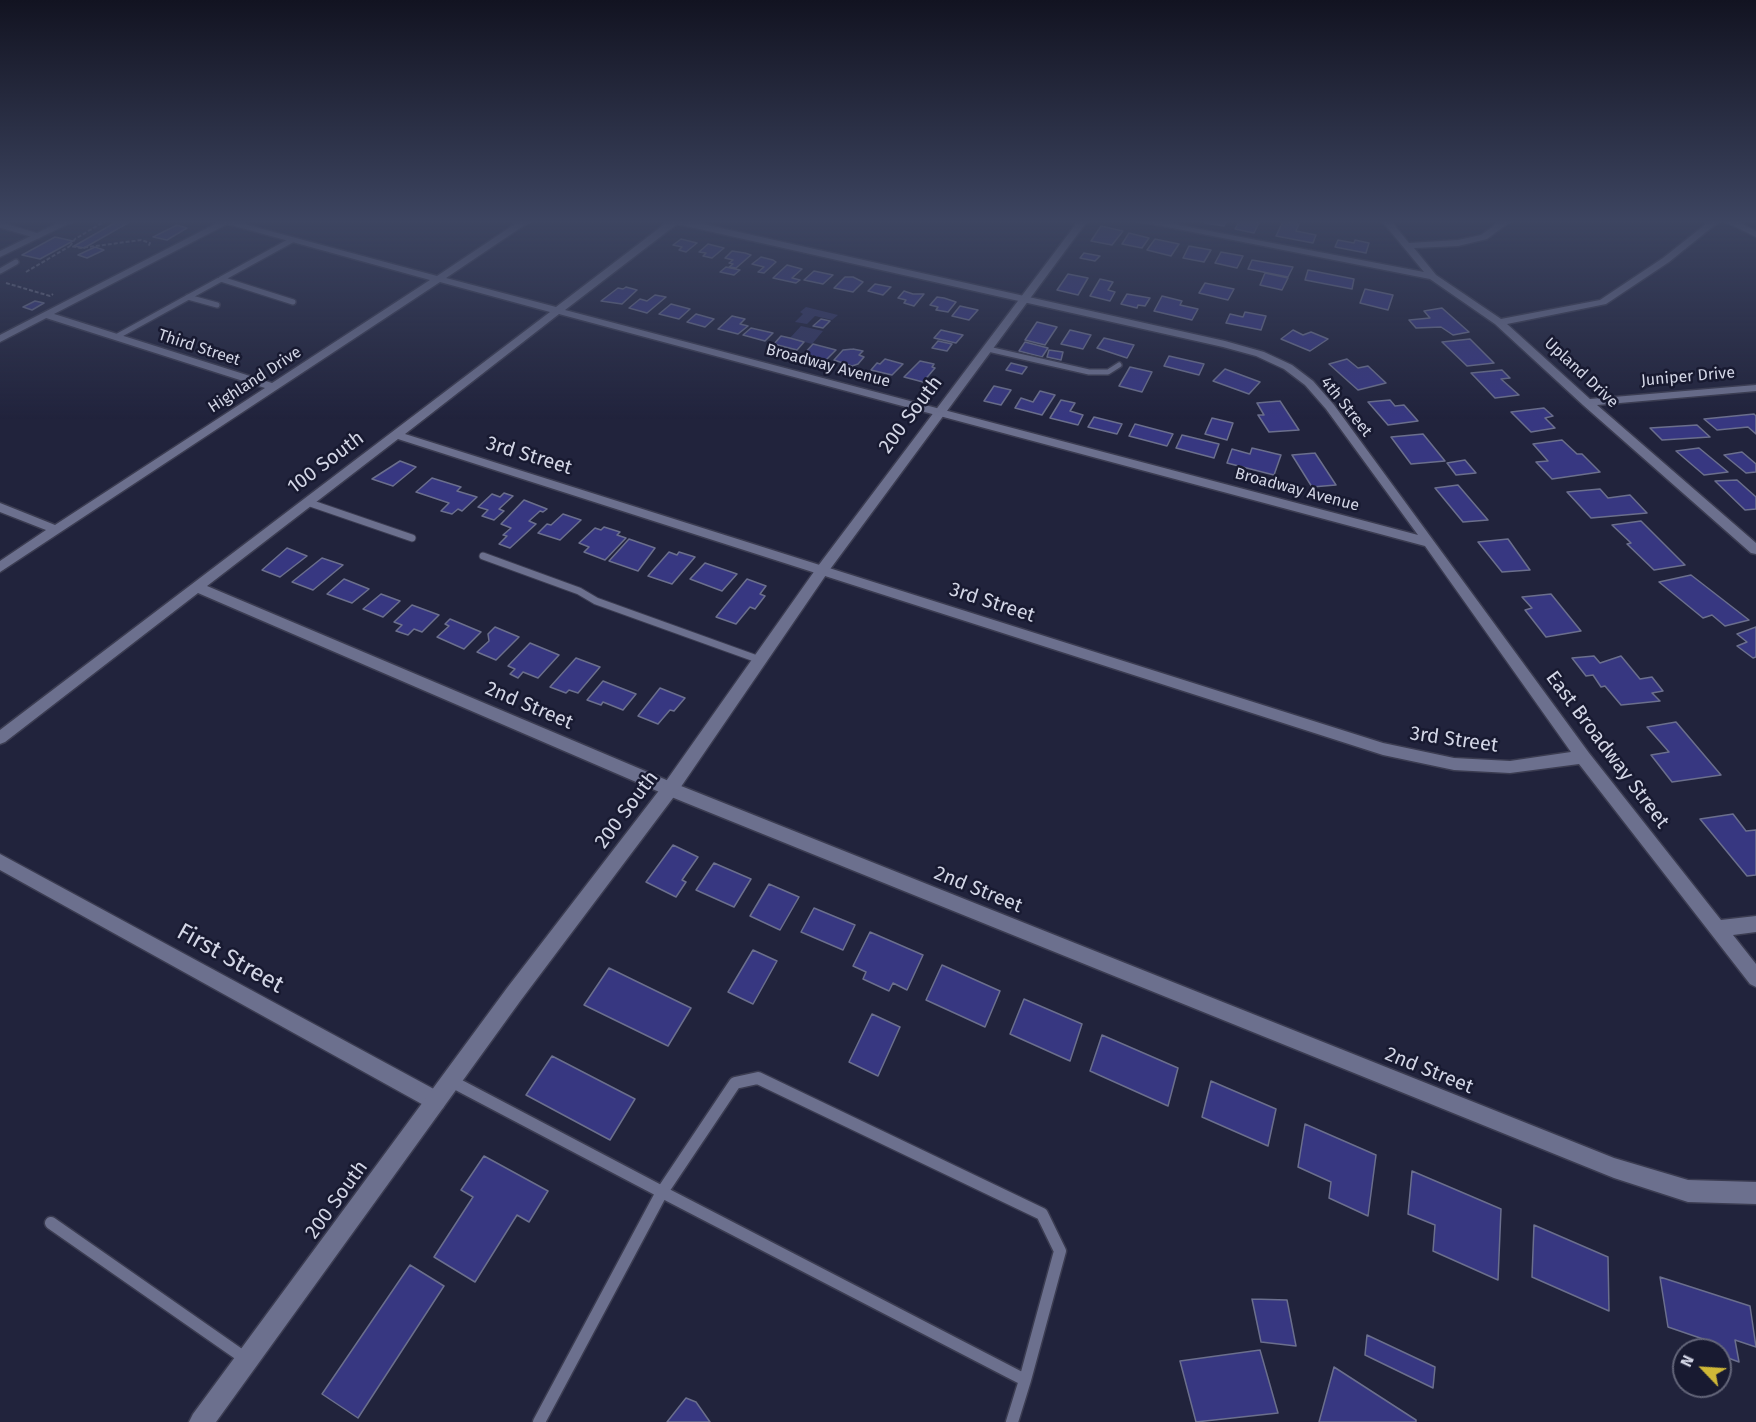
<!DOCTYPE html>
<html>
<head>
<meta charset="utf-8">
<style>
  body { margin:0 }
  #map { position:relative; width:1756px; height:1422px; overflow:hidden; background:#21233c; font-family:"Fira Sans",sans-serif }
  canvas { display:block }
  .north { position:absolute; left:1672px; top:1338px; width:60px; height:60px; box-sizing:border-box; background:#181a31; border:2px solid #636579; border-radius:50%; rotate:295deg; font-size:16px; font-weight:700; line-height:24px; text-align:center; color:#d3d6e6 }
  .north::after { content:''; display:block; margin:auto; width:21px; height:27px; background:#cfb837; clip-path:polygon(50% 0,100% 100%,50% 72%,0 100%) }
</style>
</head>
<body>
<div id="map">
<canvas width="1756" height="1422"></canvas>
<div class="north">N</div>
</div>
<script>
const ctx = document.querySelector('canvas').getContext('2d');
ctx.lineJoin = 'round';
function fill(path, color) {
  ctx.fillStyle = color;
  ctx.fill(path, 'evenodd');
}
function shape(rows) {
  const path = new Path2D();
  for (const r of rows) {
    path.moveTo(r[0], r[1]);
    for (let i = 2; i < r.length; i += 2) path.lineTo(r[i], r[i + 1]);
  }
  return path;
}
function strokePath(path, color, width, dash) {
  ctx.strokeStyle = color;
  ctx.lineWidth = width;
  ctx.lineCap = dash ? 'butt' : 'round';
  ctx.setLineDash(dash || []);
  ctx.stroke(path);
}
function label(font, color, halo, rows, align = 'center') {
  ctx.font = font + ' "Fira Sans",sans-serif';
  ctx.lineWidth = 5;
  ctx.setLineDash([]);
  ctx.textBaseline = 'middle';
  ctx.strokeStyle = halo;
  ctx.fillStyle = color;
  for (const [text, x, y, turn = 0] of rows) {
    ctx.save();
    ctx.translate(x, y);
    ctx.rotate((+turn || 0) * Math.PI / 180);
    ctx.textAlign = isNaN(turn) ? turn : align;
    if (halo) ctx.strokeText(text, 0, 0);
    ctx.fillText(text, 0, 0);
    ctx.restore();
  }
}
const green = shape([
  [806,307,838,315,832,320,815,316,807,324,795,322,803,314,800,312],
  [801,326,823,331,812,344,790,338]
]);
const building = shape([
  [1207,220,1227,220,1224,226,1205,223,1207,220],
  [1240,220,1244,220,1259,223,1254,233,1235,229,1240,220],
  [118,221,128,223,84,248,74,246,118,221],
  [1283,221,1299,224,1296,231,1316,235,1313,243,1276,236,1283,221],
  [177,225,187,228,167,240,153,237,177,225],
  [1101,226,1123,231,1112,245,1091,241,1101,226],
  [1129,233,1149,238,1142,248,1122,244,1129,233],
  [55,237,73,241,40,259,22,255,55,237],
  [681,239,697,243,686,252,679,250,682,247,673,245,681,239],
  [1155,239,1179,244,1171,256,1147,250,1155,239],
  [1338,240,1354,243,1355,240,1369,243,1366,253,1335,247,1338,240],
  [708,244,724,248,712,258,703,256,706,253,699,252,708,244],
  [1189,246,1211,250,1204,262,1183,258,1189,246],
  [95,247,104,250,87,258,78,255,95,247],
  [732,251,745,253,751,255,736,268,729,267,733,264,729,263,733,260,725,258,732,251],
  [1221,252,1243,256,1237,268,1215,263,1221,252],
  [1084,253,1100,256,1095,261,1080,258,1084,253],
  [761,257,773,260,776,262,764,273,758,272,764,267,752,264,761,257],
  [1252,260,1293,267,1288,277,1248,269,1252,260],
  [787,265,802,269,792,278,800,280,796,283,773,278,787,265],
  [726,267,740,270,734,275,720,272,726,267],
  [1308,270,1354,279,1352,289,1305,280,1308,270],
  [814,271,833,275,823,284,804,280,814,271],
  [1265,273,1288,278,1282,290,1260,285,1265,273],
  [1068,274,1088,278,1078,295,1057,290,1068,274],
  [845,277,853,277,863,282,853,292,834,288,845,277],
  [1100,279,1113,282,1108,290,1115,292,1110,301,1090,296,1100,279],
  [1205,283,1234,289,1228,300,1199,293,1205,283],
  [875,284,891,287,883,295,868,291,875,284],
  [626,287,637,290,622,304,601,301,618,288,623,289,626,287],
  [1365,289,1393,295,1388,310,1360,303,1365,289],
  [904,291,913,294,924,294,914,306,904,303,906,300,898,298,904,291],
  [1127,294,1150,298,1145,306,1138,305,1137,308,1121,304,1127,294],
  [655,295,666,297,647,313,629,308,640,299,647,301,655,295],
  [1162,296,1182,301,1180,305,1198,309,1192,320,1154,311,1162,296],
  [937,297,944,298,956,302,948,312,936,310,938,307,930,305,937,297],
  [35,301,44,303,32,310,23,307,35,301],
  [671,304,690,309,679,319,659,314,671,304],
  [960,306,978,310,969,320,952,316,960,306],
  [1442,308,1469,332,1453,335,1441,327,1416,328,1409,320,1430,318,1424,311,1442,308],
  [1245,312,1266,316,1261,330,1226,323,1230,314,1243,317,1245,312],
  [696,314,714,319,705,327,687,322,696,314],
  [732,316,745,319,740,324,748,326,738,334,718,329,732,316],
  [821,319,830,321,823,328,813,326,821,319],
  [1037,322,1057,327,1045,345,1025,340,1037,322],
  [751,328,773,333,765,341,743,335,751,328],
  [941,330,963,335,956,343,934,338,941,330],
  [1070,330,1091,335,1083,349,1061,344,1070,330],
  [1293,330,1303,335,1311,332,1328,339,1310,351,1281,339,1293,330],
  [781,336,790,338,804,342,797,350,774,344,781,336],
  [1104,338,1134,345,1127,358,1097,348,1104,338],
  [1470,339,1494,363,1467,366,1442,342,1470,339],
  [938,341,952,344,947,351,932,348,938,341],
  [1025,342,1048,348,1042,357,1019,351,1025,342],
  [813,344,836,350,826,360,804,354,813,344],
  [853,349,863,351,859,355,864,357,858,364,852,366,834,360,843,350,853,349],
  [1049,350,1063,352,1061,360,1047,357,1049,350],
  [1169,356,1204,364,1199,375,1164,366,1169,356],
  [885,359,903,364,892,375,871,370,877,363,880,364,885,359],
  [1347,359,1358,368,1368,366,1386,383,1358,390,1329,364,1347,359],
  [920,361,934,364,932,367,935,368,923,382,904,377,920,361],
  [1011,363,1027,367,1022,374,1006,370,1011,363],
  [1130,367,1152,372,1142,392,1119,386,1130,367],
  [1225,369,1260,382,1249,394,1213,381,1225,369],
  [1502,370,1510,378,1501,379,1519,395,1495,398,1471,373,1502,370],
  [994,386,1011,390,1001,405,984,401,994,386],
  [1040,391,1055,395,1042,415,1015,408,1021,398,1033,402,1040,391],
  [1061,400,1075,403,1070,411,1083,415,1078,425,1050,418,1061,400],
  [1390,400,1395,406,1404,405,1418,421,1388,425,1368,402,1390,400],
  [1280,401,1299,430,1269,432,1258,415,1264,415,1257,403,1280,401],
  [1544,408,1553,416,1545,418,1555,428,1531,432,1511,412,1544,408],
  [1754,414,1756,416,1756,434,1748,427,1717,430,1704,419,1754,414],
  [1094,417,1122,424,1117,434,1088,427,1094,417],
  [1212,418,1233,423,1227,440,1205,434,1212,418],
  [1135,424,1173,434,1167,446,1129,436,1135,424],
  [1697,425,1710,437,1662,440,1650,428,1697,425],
  [1423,434,1445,461,1411,464,1391,437,1423,434],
  [1182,435,1219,444,1214,458,1176,448,1182,435],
  [1562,440,1577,454,1582,454,1600,472,1552,479,1536,462,1548,461,1533,444,1562,440],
  [1252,448,1281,455,1274,475,1227,463,1232,449,1250,454,1252,448],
  [1699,448,1728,472,1704,475,1676,451,1699,448],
  [1742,452,1756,464,1756,472,1746,473,1724,455,1742,452],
  [1315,453,1336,485,1312,487,1292,455,1315,453],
  [1465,460,1476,473,1456,475,1447,463,1465,460],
  [400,461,416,467,393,486,372,479,400,461],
  [432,478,461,487,457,491,477,497,462,511,458,509,452,514,441,511,449,503,416,492,432,478],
  [1737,480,1756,497,1756,509,1745,510,1715,481,1737,480],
  [1458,485,1488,520,1463,522,1435,488,1458,485],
  [1600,489,1608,498,1630,495,1647,513,1591,518,1567,492,1600,489],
  [504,493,513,496,499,509,504,511,494,520,482,516,488,510,478,507,492,494,500,497,504,493],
  [524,500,547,509,543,512,540,511,529,521,536,524,510,548,499,544,507,536,503,535,511,528,501,524,524,500],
  [563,514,581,520,560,540,538,533,547,524,551,525,563,514],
  [1641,521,1685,565,1654,570,1627,544,1631,543,1612,525,1641,521],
  [604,527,620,532,617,535,626,538,605,560,584,552,589,547,579,543,595,528,601,530,604,527],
  [629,539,655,548,638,571,609,561,629,539],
  [1508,539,1530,570,1502,572,1478,542,1508,539],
  [287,548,307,556,280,577,262,570,287,548],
  [669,552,677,555,679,552,695,557,672,584,648,576,669,552],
  [322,558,343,565,313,590,292,582,322,558],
  [705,563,737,574,722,591,690,579,705,563],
  [1691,575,1749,620,1725,626,1712,615,1703,618,1659,582,1691,575],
  [344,579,369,589,352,603,327,594,344,579],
  [747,579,766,586,760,594,765,596,755,609,750,607,736,624,716,617,747,579],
  [381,594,400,601,383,617,363,609,381,594],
  [1551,594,1581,631,1546,637,1525,610,1532,608,1522,597,1551,594],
  [412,605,439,615,422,632,414,629,408,635,396,631,402,625,394,622,412,605],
  [450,619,481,632,464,649,437,637,449,626,445,624,450,619],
  [495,627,519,637,496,660,477,652,489,641,488,634,495,627],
  [1756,627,1756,657,1753,658,1737,646,1747,642,1737,634,1756,627],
  [530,643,559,655,538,678,523,672,518,678,510,674,515,669,508,666,530,643],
  [1594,656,1600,663,1621,656,1640,679,1652,677,1663,691,1652,693,1660,701,1621,705,1605,686,1601,687,1593,675,1586,676,1572,658,1594,656],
  [576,658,600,667,578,693,569,690,566,693,550,687,576,658],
  [603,681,636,694,623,710,603,702,601,705,587,700,603,681],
  [660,688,685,698,674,711,670,710,658,724,638,716,660,688],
  [1676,722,1721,775,1672,782,1651,755,1669,752,1647,727,1676,722],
  [1733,814,1746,831,1756,830,1756,875,1747,876,1700,819,1733,814],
  [673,845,698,857,682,880,686,882,676,897,646,882,673,845],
  [714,863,751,879,734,907,696,890,714,863],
  [769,884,799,897,780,930,750,916,769,884],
  [814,908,855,925,843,950,801,932,814,908],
  [870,932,923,955,907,990,893,983,889,991,863,979,866,972,853,966,870,932],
  [753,950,777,961,753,1004,728,992,753,950],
  [942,965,1000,991,985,1027,926,1000,942,965],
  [609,968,691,1008,668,1046,584,1005,609,968],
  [1024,999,1082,1024,1070,1061,1010,1034,1024,999],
  [872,1014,900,1027,878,1076,849,1062,872,1014],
  [1102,1035,1178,1068,1168,1106,1090,1071,1102,1035],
  [552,1056,635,1099,610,1140,526,1095,552,1056],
  [1211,1081,1276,1109,1268,1146,1202,1117,1211,1081],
  [1305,1124,1376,1155,1368,1216,1329,1198,1331,1182,1298,1167,1305,1124],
  [484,1156,548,1191,529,1222,517,1215,475,1282,434,1257,473,1197,461,1190,484,1156],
  [1412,1171,1501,1209,1498,1280,1433,1251,1435,1225,1408,1214,1412,1171],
  [1534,1225,1608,1257,1609,1311,1532,1277,1534,1225],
  [410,1265,444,1286,358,1418,322,1394,410,1265],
  [1660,1277,1750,1306,1756,1347,1735,1340,1739,1362,1720,1355,1720,1350,1708,1350,1706,1340,1668,1327,1660,1277],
  [1252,1299,1287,1300,1296,1346,1261,1342,1252,1299],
  [1367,1335,1435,1367,1433,1388,1365,1355,1367,1335],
  [1260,1350,1278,1413,1196,1422,1180,1361,1260,1350],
  [1334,1367,1416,1420,1416,1422,1319,1422,1334,1367],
  [686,1398,696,1402,710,1422,667,1422,686,1398]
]);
const path = shape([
  [107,220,75,239,70,246,81,248,141,240,150,243,148,247],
  [26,272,70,246],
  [6,283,50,296,53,294]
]);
const serviceFar2 = shape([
  [0,225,38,236],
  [0,271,16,262],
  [221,279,293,302],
  [188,297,217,305],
  [116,337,292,240],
  [988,349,1089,372,1108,372,1119,365]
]);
const serviceFar1 = shape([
  [307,502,412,538],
  [483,556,579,591,596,601,760,660]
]);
const service = shape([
  [451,1081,662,1192,735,1083,758,1078,1042,1214,1060,1251,1025,1380],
  [51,1223,246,1359],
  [539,1422,662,1192,1025,1380,1012,1422]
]);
const minor = shape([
  [64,220,76,220,0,257,0,251,64,220],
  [213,220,229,220,437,276,521,220,532,220,446,278,556,307,670,220,685,220,1225,341,1264,352,1292,365,1313,381,1334,405,1589,753,1721,920,1756,916,1756,932,1733,935,1756,964,1756,987,1750,984,1579,764,1510,773,1454,770,1383,755,398,439,207,586,676,784,1614,1158,1688,1180,1756,1182,1756,1204,1688,1202,1614,1178,664,794,198,593,5,742,0,744,0,730,550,312,440,282,0,572,0,561,46,530,0,512,0,503,55,525,265,388,43,317,43,313,51,313,272,383,430,280,213,220],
  [677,224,1223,347,1256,356,1284,369,1305,385,1326,409,1418,535,565,310,677,224],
  [559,314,1425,546,1571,752,1510,761,1454,758,1383,743,405,434,559,314],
  [1132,220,1152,220,1424,272,1381,220,1390,220,1409,243,1458,240,1481,235,1502,220,1512,220,1487,239,1458,246,1414,248,1436,275,1501,319,1600,300,1663,258,1711,220,1721,220,1669,262,1606,304,1507,324,1590,399,1756,385,1756,391,1597,405,1756,543,1756,554,1751,553,1583,405,1495,324,1430,279,1132,220],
  [0,854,443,1094,446,1101,443,1108,436,1111,429,1108,0,870,0,854]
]);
const tertiary = shape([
  [223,220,235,220,0,342,0,335,223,220],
  [1079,220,1088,220,828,572,676,794,521,1000,216,1422,189,1422,193,1414,507,988,664,784,818,566,1079,220],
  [1722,220,1734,220,1756,231,1756,237,1722,220]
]);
const farStreetnames = [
  ["Third Street",199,348,18],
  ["Broadway Avenue",828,366,15],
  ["Upland Drive",1581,373,43],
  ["Juniper Drive",1688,377,-5],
  ["Highland Drive",255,380,-33],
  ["4th Street",1346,407,51],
  ["Broadway Avenue",1297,490,15]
];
const streetNames = [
  ["200 South",911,415,-53],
  ["3rd Street",529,456,17],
  ["100 South",326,463,-37],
  ["3rd Street",992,603,18],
  ["2nd Street",529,706,23],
  ["3rd Street",1454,740,8],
  ["East Broadway Street",1607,750,53],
  ["200 South",627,810,-53],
  ["2nd Street",978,890,22],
  ["2nd Street",1429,1071,22],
  ["200 South",337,1200,-54]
];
const nearStreetnames = [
  ["First Street",230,959,29]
];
fill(green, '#333662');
fill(building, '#373781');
strokePath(building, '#6b6f8d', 1.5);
strokePath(serviceFar2, '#3b3c51', 8);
strokePath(serviceFar1, '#3b3c51', 9);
strokePath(service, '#3b3c51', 15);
strokePath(minor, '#3b3c51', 3);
strokePath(tertiary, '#3b3c51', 3);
strokePath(path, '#696c81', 2, [4, 2]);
strokePath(serviceFar2, '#6c708e', 5);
strokePath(serviceFar1, '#6c708e', 7);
strokePath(service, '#6c708e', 12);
fill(minor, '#6c708e');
fill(tertiary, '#6c708e');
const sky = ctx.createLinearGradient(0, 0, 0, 419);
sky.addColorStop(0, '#121321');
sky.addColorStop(0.53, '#3d4561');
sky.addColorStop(1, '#3d456100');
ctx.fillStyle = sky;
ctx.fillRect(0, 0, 1756, 419);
label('16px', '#d3d6e6', '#181a31', farStreetnames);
label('20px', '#d3d6e6', '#181a31', streetNames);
label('24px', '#d3d6e6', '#181a31', nearStreetnames);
</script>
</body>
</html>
